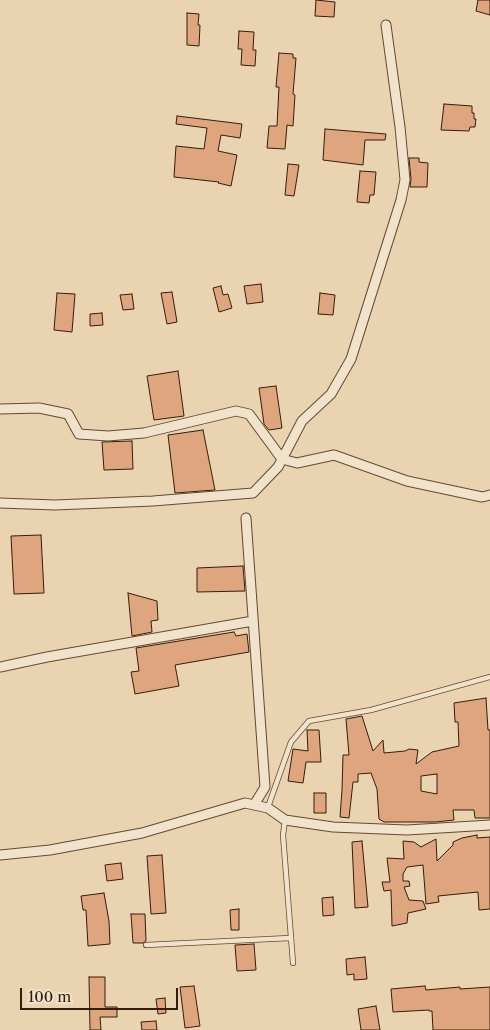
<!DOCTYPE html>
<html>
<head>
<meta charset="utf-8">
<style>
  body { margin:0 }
  #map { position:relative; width:490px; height:1030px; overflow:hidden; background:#e9d3b0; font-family:"Libre Caslon Text",serif }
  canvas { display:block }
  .scale { position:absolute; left:20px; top:988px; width:158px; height:22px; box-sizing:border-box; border:2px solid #351d0c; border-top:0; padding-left:6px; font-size:15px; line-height:18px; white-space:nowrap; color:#351d0c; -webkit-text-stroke:4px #f1e2cc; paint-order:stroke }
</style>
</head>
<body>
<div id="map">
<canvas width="490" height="1030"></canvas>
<div class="scale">100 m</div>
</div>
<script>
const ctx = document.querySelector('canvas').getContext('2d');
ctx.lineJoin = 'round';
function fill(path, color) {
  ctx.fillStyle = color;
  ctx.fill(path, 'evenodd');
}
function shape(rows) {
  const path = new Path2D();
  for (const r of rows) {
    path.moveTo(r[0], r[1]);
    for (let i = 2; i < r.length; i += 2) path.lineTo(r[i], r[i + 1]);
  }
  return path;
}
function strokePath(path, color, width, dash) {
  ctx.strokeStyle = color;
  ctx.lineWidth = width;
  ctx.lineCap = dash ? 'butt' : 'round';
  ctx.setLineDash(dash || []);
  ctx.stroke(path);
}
const building = shape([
  [316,0,335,2,334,17,315,16,316,0],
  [478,0,490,0,490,15,476,11,478,0],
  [187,13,199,14,198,25,200,25,199,46,187,45,187,13],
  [239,31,254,32,253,50,256,50,255,66,241,65,242,49,238,49,239,31],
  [279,53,293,54,293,58,296,58,293,94,295,95,293,126,287,125,285,149,267,148,269,126,277,126,279,87,276,87,279,53],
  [444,104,472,106,472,113,474,113,474,119,476,119,475,127,470,127,469,131,441,130,444,104],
  [177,116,242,124,240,138,221,135,218,151,237,155,231,186,218,183,219,182,174,177,176,146,204,149,207,128,176,124,177,116],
  [325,129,386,134,385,140,365,140,363,165,323,160,325,129],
  [409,158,419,158,419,162,428,163,427,187,410,187,411,179,409,158],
  [288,164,299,165,294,196,285,195,288,164],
  [360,171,376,172,374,195,370,195,369,203,357,202,360,171],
  [261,284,263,302,247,304,244,286,261,284],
  [221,286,223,295,228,294,232,308,219,312,213,288,221,286],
  [172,292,177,322,167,324,161,293,172,292],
  [57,293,75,294,72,332,54,330,57,293],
  [320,293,335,295,333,315,318,314,320,293],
  [132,294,134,309,123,310,120,295,132,294],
  [102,313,103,325,90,326,90,314,102,313],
  [178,371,184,416,154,420,147,376,178,371],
  [276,386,282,428,269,430,264,424,259,388,276,386],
  [203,430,215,490,175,493,168,435,203,430],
  [132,441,133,469,104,470,102,442,132,441],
  [41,535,44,593,14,594,11,536,41,535],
  [243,566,245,591,197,592,197,568,243,566],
  [128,593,157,601,158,620,151,621,152,632,132,636,128,593],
  [234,632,236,636,247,634,249,652,175,665,179,686,135,694,131,672,139,671,136,648,234,632],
  [486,698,488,730,490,730,490,818,475,818,474,810,453,810,454,820,436,822,384,822,379,819,377,789,371,773,358,774,358,782,353,782,349,818,340,817,342,790,343,755,349,755,346,719,362,716,373,751,383,740,384,753,405,751,409,749,418,750,416,764,432,752,459,746,458,722,455,722,454,703,486,698],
  [437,774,437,794,421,791,421,776,437,774],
  [307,730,319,730,321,762,306,762,303,783,288,781,293,749,308,751,307,730],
  [314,793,326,793,326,813,314,813,314,793],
  [477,835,477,838,490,837,490,909,479,910,478,892,438,896,439,902,426,904,423,865,407,867,403,874,403,881,409,881,410,886,404,887,409,900,423,901,426,909,408,913,407,923,392,926,391,890,384,891,382,882,390,882,387,858,404,859,403,841,414,842,421,847,436,839,437,861,453,845,453,842,462,838,477,835],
  [362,841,368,907,355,908,352,842,362,841],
  [162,855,166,913,151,914,147,856,162,855],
  [121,863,123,879,107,881,105,865,121,863],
  [104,893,109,921,110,944,88,946,86,910,83,910,81,896,104,893],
  [333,897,334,915,323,916,322,898,333,897],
  [239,909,239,930,231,930,230,910,239,909],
  [131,914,145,914,146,941,143,943,133,943,131,914],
  [254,944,256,970,237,971,235,945,254,944],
  [365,957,367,979,354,980,354,974,347,975,346,959,365,957],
  [89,977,105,977,105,1007,117,1007,117,1017,100,1017,101,1030,90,1030,89,977],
  [194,986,200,1026,185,1028,180,987,194,986],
  [425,986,426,990,460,987,460,989,490,987,490,1030,433,1030,432,1011,429,1011,429,1010,393,1012,391,989,425,986],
  [165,998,166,1013,158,1014,156,999,165,998],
  [376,1006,380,1030,361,1030,358,1009,376,1006],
  [156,1021,157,1030,142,1030,141,1022,156,1021]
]);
const service = shape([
  [268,807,291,742,309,721,371,710,490,677],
  [285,820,283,835,293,963],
  [146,945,290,938]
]);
const minor = shape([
  [0,409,39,408,68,414,79,434,108,436,144,433,236,411,249,414,282,459,297,463,334,455,407,481,482,497,490,495],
  [0,503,55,505,153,501,253,493,278,467,302,421,331,394,351,359,401,200,405,180,400,127,386,25],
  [246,518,265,787,254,805],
  [0,667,47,657,253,621],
  [0,855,50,850,142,833,245,803,268,808,285,820,333,827,407,830,490,825]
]);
fill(building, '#dea57e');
strokePath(building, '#351d0c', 1);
strokePath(service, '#624a35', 6);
strokePath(minor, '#624a35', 11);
strokePath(service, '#f1e2cc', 4.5);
strokePath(minor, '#f1e2cc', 9);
</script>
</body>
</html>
